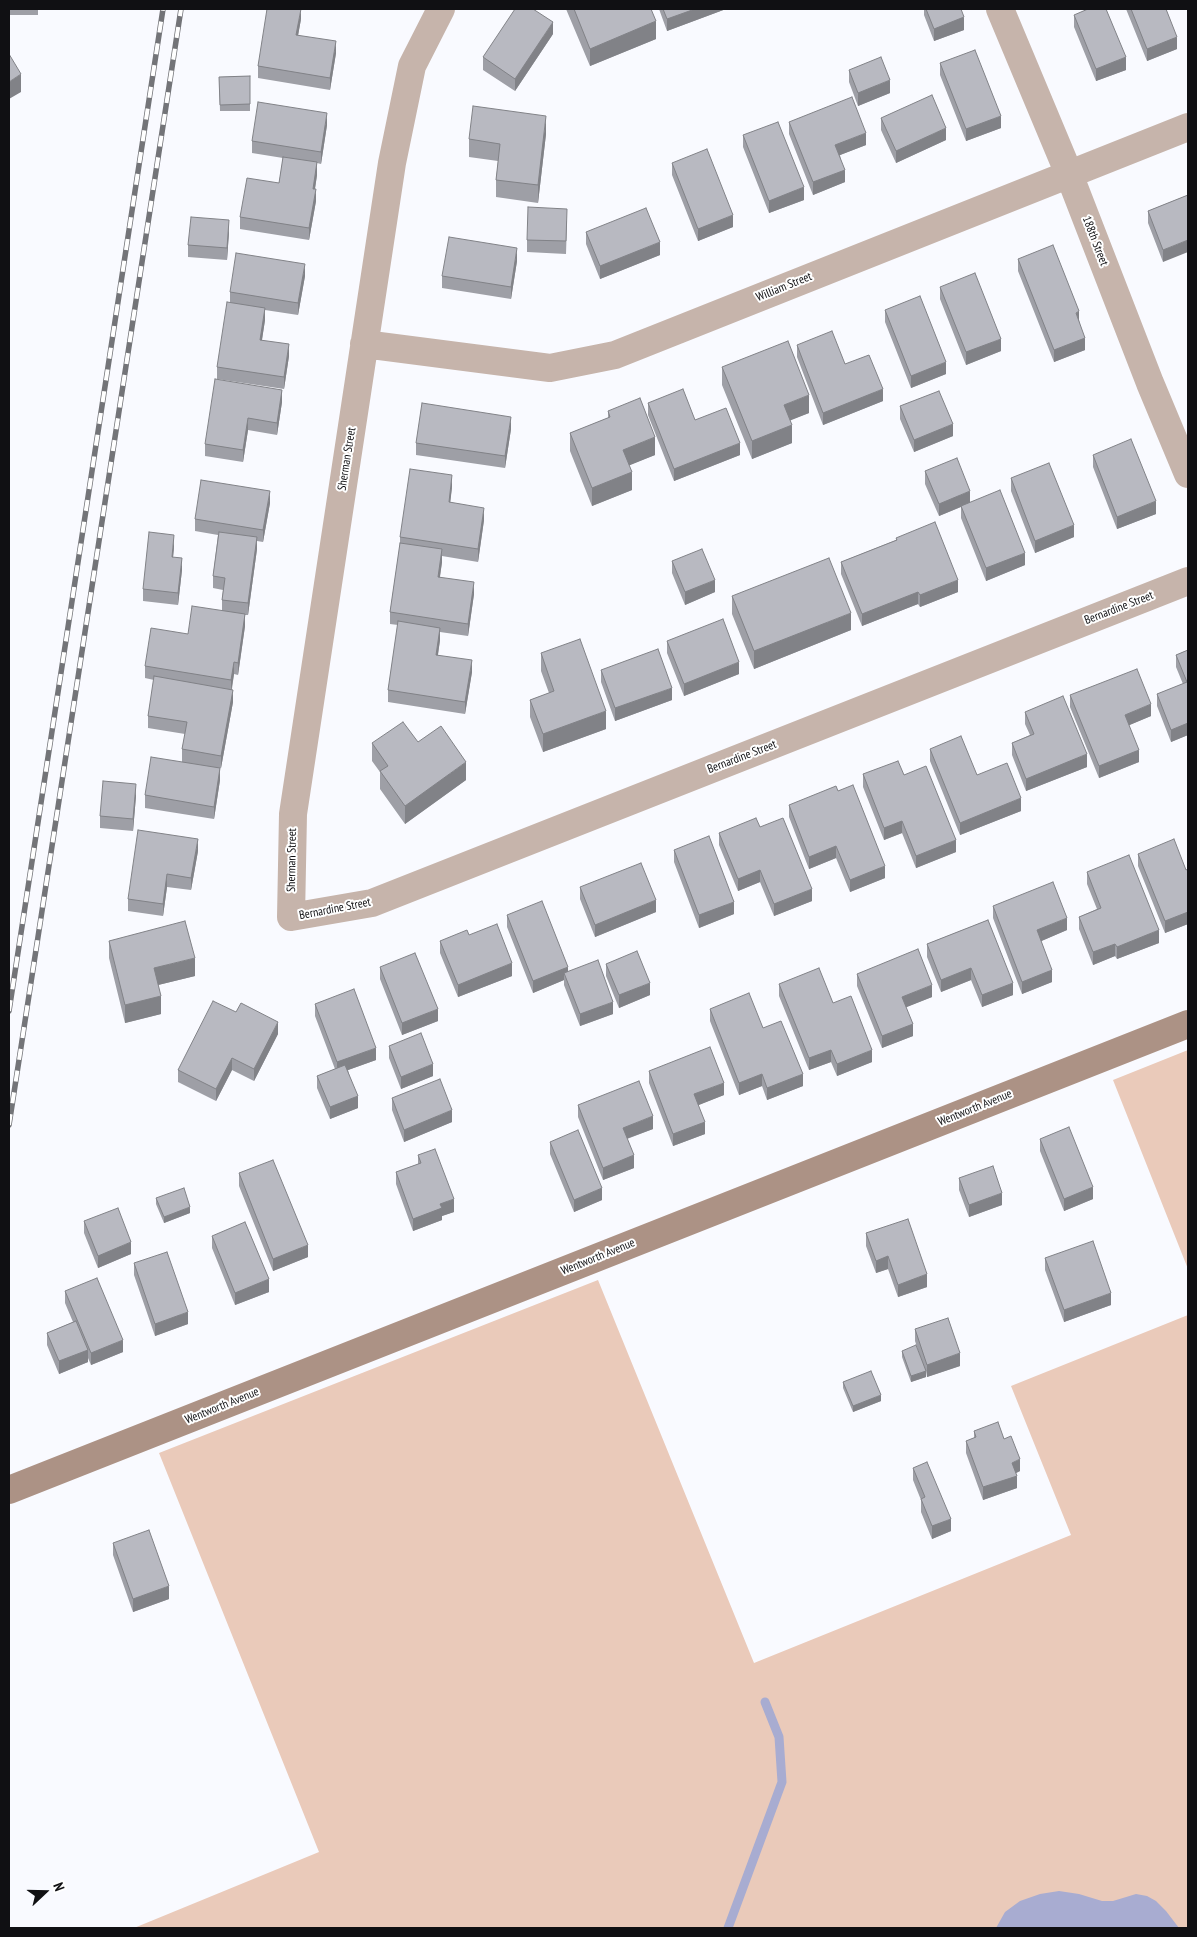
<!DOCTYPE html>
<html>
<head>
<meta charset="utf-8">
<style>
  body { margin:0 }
  #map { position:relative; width:1197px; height:1937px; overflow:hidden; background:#f9faff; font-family:"PT Sans Narrow",sans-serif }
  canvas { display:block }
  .frame { position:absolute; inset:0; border:10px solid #101013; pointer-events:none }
  .north { position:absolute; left:20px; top:1867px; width:50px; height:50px; -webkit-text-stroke:4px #fff; paint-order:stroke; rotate:69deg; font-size:14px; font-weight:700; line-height:20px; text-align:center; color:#101013 }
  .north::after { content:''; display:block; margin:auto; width:18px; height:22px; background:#101013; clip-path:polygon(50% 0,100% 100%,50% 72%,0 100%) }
</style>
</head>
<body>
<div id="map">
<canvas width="1197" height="1937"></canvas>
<div class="frame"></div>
<div class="north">N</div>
</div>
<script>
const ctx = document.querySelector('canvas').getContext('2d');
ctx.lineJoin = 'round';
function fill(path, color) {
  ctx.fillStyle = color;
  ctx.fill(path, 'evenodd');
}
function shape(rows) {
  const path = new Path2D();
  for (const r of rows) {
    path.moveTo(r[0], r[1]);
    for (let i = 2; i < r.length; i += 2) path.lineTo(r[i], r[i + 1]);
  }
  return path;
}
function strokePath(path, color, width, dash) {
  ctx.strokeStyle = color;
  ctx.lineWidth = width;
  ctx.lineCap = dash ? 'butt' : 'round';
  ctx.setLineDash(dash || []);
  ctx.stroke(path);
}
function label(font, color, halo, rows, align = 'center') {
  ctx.font = font + ' "PT Sans Narrow",sans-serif';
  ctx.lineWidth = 4;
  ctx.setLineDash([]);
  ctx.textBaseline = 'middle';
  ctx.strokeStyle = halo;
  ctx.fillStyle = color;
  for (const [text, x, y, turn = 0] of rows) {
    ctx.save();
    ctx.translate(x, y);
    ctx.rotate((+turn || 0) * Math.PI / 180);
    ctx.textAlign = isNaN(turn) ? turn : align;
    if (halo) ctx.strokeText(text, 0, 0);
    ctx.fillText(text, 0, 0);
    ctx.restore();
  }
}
const green = shape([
  [1188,1050,1188,1269,1113,1080],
  [598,1280,754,1663,1071,1535,1011,1386,1188,1315,1188,1928,134,1928,319,1852,159,1453]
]);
const water = shape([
  [1059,1891,1079,1894,1102,1901,1113,1901,1136,1894,1147,1896,1156,1901,1166,1911,1179,1928,996,1928,1005,1912,1020,1901,1040,1894]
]);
const stream = shape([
  [728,1928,782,1782,779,1737,765,1702]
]);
const street = shape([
  [441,9,412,66,392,163,293,814,291,917,372,903,1188,581],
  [1000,9,1069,174,1150,383,1188,474],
  [364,344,550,368,615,355,1188,127]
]);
const secondary = shape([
  [9,1490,1188,1024]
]);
const rail = shape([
  [9,1011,163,9],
  [9,1125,181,9]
]);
const wall = shape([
  [9,9,38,9,38,15,9,15],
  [566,9,651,9,656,39,590,66],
  [659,9,726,9,667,31],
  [924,9,961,9,964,30,934,41,924,15],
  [1126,9,1166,9,1177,49,1147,61],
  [1074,15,1126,70,1096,81,1074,27],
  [301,19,298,35,336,53,330,90,258,78,258,66],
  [553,34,515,91,483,70,483,57],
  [940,63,1001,128,966,141,940,75],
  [849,70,890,93,858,106,849,82],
  [250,76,250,111,220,111,219,77],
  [881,118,946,140,896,163,881,130],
  [789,122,866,145,840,155,845,182,813,195,789,134],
  [327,125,321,164,317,163,317,175,315,189,316,201,309,240,240,229,240,217,279,183,283,158,252,153,252,141],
  [546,134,538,203,496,197,496,180,498,161,469,157,469,139],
  [743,135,804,200,769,213,743,147],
  [672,163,733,227,698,241,672,175],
  [1188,195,1163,262,1148,223,1148,211],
  [567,221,566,254,527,252,527,240],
  [229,232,227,260,188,257,188,245],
  [586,232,660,255,600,279,586,244],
  [1018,259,1079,320,1085,350,1054,362,1018,271],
  [517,261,511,299,442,288,442,276],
  [305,276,298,315,265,310,265,320,262,340,289,356,284,389,217,379,217,367,230,302,230,292],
  [940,287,1001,351,966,365,940,299],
  [885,310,946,374,911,388,885,322],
  [797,345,845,364,883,401,823,425,797,357],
  [722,367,809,413,790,420,792,443,752,459,722,385],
  [282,390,282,402,277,435,248,430,243,462,205,456,205,444],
  [648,403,695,420,740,455,674,481,648,415],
  [900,406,953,436,914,452,900,419],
  [608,411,655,455,629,465,632,490,592,506,570,451,570,433,608,418],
  [511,429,505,468,416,455,416,443],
  [1093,455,1156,514,1117,529,1093,467],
  [925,471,970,502,1025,565,986,581,961,518,961,507,939,516,925,484],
  [1011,478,1074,537,1035,553,1011,491],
  [452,487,450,502,484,520,478,562,442,556,442,562,440,577,474,594,468,636,440,632,440,640,438,655,472,672,465,714,388,702,388,690,398,625,390,624,390,612,400,545,400,537],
  [270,503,263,542,257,541,257,549,248,615,245,615,245,626,238,675,234,674,232,689,233,702,221,768,220,768,220,780,214,819,145,808,145,795,182,762,182,749,185,734,148,728,148,716,154,680,145,678,145,666,188,634,222,611,222,600,223,590,213,588,213,576,218,535,195,531,195,519],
  [896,538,958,592,920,607,918,604,862,626,841,574,841,562,896,540],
  [174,547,173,557,182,570,178,605,143,601,143,589],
  [672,561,715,592,685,605,672,573],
  [732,596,851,630,754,669,732,614],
  [667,641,739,674,684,696,667,653],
  [1188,650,1188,735,1171,742,1157,706,1157,694,1183,684,1176,667,1176,655],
  [541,653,606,729,543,752,530,717,530,700,549,693,541,671],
  [601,670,672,700,615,721,601,682],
  [1070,695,1151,716,1129,725,1139,762,1099,778,1070,707],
  [1025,712,1087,767,1026,791,1012,755,1012,743,1030,735,1025,724],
  [372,743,466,780,405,824,380,789,380,772,372,761],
  [930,749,977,775,1021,811,960,835,930,761],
  [863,774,904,775,956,852,916,868,902,833,884,840,863,787],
  [838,791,885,878,850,892,836,858,809,869,789,817,789,805],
  [136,796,133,831,100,828,100,816],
  [760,827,812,901,774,916,760,882,738,891,719,845,719,833],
  [674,850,734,914,699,928,674,862],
  [198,851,191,890,167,887,163,916,128,911,128,899],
  [1138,854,1186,870,1188,869,1188,925,1188,924,1165,933,1138,866],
  [1087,872,1159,943,1117,959,1115,956,1093,965,1079,929,1079,917,1097,909,1087,884],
  [580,887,656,912,595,937,580,899],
  [993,906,1067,930,1041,941,1052,982,1022,994,993,918],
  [507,915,568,971,613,1014,580,1026,564,985,564,980,533,993,507,927],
  [988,920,1013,995,982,1007,971,980,941,992,927,957,927,944],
  [469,935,512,976,458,997,440,953,440,941],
  [109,941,195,976,158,985,161,1014,125,1023,109,958],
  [606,964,650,995,619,1008,606,976],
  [380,967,438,1021,402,1035,380,979],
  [857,974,932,997,906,1007,913,1036,882,1048,857,986],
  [779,984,833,1003,872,1062,837,1076,831,1062,809,1070,779,996],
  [315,1004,376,1060,348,1070,358,1108,330,1119,317,1088,317,1076,335,1069,315,1016],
  [710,1009,763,1028,803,1086,767,1100,762,1086,739,1095,710,1021],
  [236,1012,278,1034,254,1081,232,1070,216,1101,178,1082,178,1070],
  [389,1046,433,1076,401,1089,389,1058],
  [649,1071,724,1095,698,1105,705,1134,673,1146,649,1083],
  [392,1098,452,1122,404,1142,392,1110],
  [578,1105,653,1129,627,1139,634,1168,603,1180,578,1117],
  [1040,1139,1093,1199,1064,1211,1040,1151],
  [550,1142,602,1200,574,1212,550,1154],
  [418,1155,454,1212,442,1216,442,1220,413,1231,396,1184,396,1172,418,1164],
  [239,1173,308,1257,273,1271,239,1186],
  [959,1178,1002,1205,969,1217,959,1190],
  [156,1198,190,1213,164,1223,156,1204],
  [84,1221,131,1254,98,1268,84,1233],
  [866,1233,927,1287,898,1297,888,1269,876,1273,866,1246],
  [212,1236,269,1292,235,1305,212,1248],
  [1045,1258,1111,1305,1064,1322,1045,1270],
  [134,1263,188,1324,155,1336,134,1275],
  [65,1291,123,1352,91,1365,88,1358,88,1362,59,1374,47,1345,47,1333,73,1322,65,1303],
  [915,1329,960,1366,927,1377,926,1371,926,1377,911,1382,902,1357,902,1351,923,1365,915,1341],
  [843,1382,881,1401,853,1412,843,1388],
  [974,1431,1004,1439,1020,1471,1016,1473,1017,1488,983,1500,966,1453,966,1441,974,1438],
  [913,1468,951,1531,932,1539,921,1512,921,1500,913,1480],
  [113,1543,169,1599,133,1612,113,1555]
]);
const shadedWall = shape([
  [301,9,301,19,296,47,296,35],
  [695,9,726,9,667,31,667,19],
  [964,17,964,30,934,41,934,29],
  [656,21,656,39,590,66,590,49],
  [553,22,553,34,515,91,515,79],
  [1177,37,1177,49,1147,61,1147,49],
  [336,41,336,53,330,90,330,78],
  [1126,57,1126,70,1096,81,1096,69],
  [21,74,21,92,9,99,9,82],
  [890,80,890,93,858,106,858,93],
  [327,113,327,125,321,164,321,152],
  [546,116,546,134,538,203,538,185],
  [1001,116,1001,128,966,141,966,129],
  [946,128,946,140,896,163,896,151],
  [866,133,866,145,835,157,835,145],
  [317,162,317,175,313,201,313,189],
  [845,170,845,182,813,195,813,182],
  [804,187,804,200,769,213,769,201],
  [316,189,316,201,309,240,309,228],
  [733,215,733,227,698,241,698,229],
  [229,220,229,232,227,260,227,248],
  [1188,240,1188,252,1163,262,1163,250],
  [660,242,660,255,600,279,600,266],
  [517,248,517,261,511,299,511,287],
  [305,264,305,276,298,315,298,303],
  [265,308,265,320,260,352,260,340],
  [1079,311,1079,324,1076,313],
  [1085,338,1085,350,1054,362,1054,350],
  [1001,339,1001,351,966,365,966,352],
  [289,344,289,356,284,389,284,377],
  [946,362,946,374,911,388,911,376],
  [883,389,883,401,823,425,823,413],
  [282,390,282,402,277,435,277,423],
  [809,395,809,413,784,423,784,405],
  [511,417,511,429,505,468,505,456],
  [248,418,248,430,243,462,243,450],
  [953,424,953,436,914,452,914,440],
  [792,425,792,443,752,459,752,441],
  [655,437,655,455,623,468,623,450],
  [740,443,740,455,674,481,674,469],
  [632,472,632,490,592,506,592,488],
  [452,475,452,487,449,514,449,502],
  [270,491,270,503,263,542,263,530],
  [970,491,970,503,939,516,939,504],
  [1156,501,1156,514,1117,529,1117,517],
  [484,508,484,520,478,562,478,549],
  [1074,525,1074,537,1035,553,1035,541],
  [174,535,174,547,172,569,172,557],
  [257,537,257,549,248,615,248,603],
  [442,549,442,562,438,589,438,577],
  [1025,553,1025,565,986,581,986,568],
  [182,558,182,570,178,605,178,593],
  [715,580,715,592,685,605,685,592],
  [958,580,958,592,920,607,920,595],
  [474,582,474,594,468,636,468,624],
  [918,592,918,604,862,626,862,614],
  [851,613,851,630,754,669,754,651],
  [245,614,245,626,238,675,238,663],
  [440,628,440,640,436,667,436,655],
  [472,660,472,672,465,714,465,702],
  [234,662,234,674,231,692,231,680],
  [739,662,739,674,684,696,684,684],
  [672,688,672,700,615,721,615,708],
  [233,690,233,702,221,768,221,756],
  [1151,704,1151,716,1125,727,1125,715],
  [606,711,606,729,543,752,543,734],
  [1188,723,1188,735,1171,742,1171,730],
  [1139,750,1139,762,1099,778,1099,766],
  [1087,754,1087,767,1026,791,1026,779],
  [466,762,466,780,405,824,405,806],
  [220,768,220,780,214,819,214,807],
  [136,784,136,796,133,831,133,819],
  [1021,798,1021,811,960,835,960,823],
  [902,821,902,833,884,840,884,828],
  [198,839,198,851,191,890,191,878],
  [956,840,956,852,916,868,916,856],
  [836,846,836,858,809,869,809,857],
  [885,866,885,878,850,892,850,880],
  [760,870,760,882,738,891,738,879],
  [167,874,167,887,163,916,163,904],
  [812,889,812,901,774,916,774,904],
  [656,900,656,912,595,937,595,925],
  [734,902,734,914,699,928,699,915],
  [1188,912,1188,924,1165,933,1165,921],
  [1067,918,1067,930,1037,943,1037,930],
  [1159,930,1159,943,1117,959,1117,947],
  [1115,944,1115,956,1093,965,1093,952],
  [195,958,195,976,154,986,154,968],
  [512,963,512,976,458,997,458,985],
  [568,967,568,979,564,973,564,980,533,993,533,981],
  [971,968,971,980,941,992,941,980],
  [1052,970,1052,982,1022,994,1022,982],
  [650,983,650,995,619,1008,619,995],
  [1013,983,1013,995,982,1007,982,995],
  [932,985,932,997,902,1009,902,997],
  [161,996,161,1014,125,1023,125,1005],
  [613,1002,613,1014,580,1026,580,1014],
  [438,1009,438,1021,402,1035,402,1023],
  [278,1022,278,1034,254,1081,254,1069],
  [913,1024,913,1036,882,1048,882,1036],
  [376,1048,376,1060,337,1074,337,1062],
  [831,1050,831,1062,809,1070,809,1058],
  [872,1050,872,1062,837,1076,837,1064],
  [232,1058,232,1070,216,1101,216,1089],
  [433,1064,433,1076,401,1089,401,1077],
  [762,1074,762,1086,739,1095,739,1083],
  [803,1074,803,1086,767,1100,767,1088],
  [724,1083,724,1095,694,1107,694,1094],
  [358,1096,358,1108,330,1119,330,1107],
  [452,1110,452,1122,404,1142,404,1130],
  [653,1116,653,1129,623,1140,623,1128],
  [705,1122,705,1134,673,1146,673,1134],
  [634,1155,634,1168,603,1180,603,1168],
  [1093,1187,1093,1199,1064,1211,1064,1199],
  [602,1188,602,1200,574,1212,574,1200],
  [1002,1193,1002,1205,969,1217,969,1205],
  [454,1199,454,1212,442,1216,442,1220,413,1231,413,1219,440,1204],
  [190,1207,190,1213,164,1223,164,1217],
  [131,1242,131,1254,98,1268,98,1256],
  [308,1245,308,1257,273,1271,273,1259],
  [888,1256,888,1269,876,1273,876,1261],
  [927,1274,927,1287,898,1297,898,1285],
  [269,1279,269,1292,235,1305,235,1293],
  [1111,1293,1111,1305,1064,1322,1064,1310],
  [188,1312,188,1324,155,1336,155,1324],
  [123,1340,123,1352,91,1365,91,1353],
  [88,1350,88,1362,59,1374,59,1361],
  [960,1353,960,1366,927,1377,927,1365],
  [926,1371,926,1377,911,1382,911,1376],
  [881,1395,881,1401,853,1412,853,1406],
  [1020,1459,1020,1471,1012,1475,1012,1463],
  [1017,1476,1017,1488,983,1500,983,1487],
  [951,1519,951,1531,932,1539,932,1526],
  [169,1586,169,1599,133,1612,133,1599]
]);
const building = shape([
  [267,9,301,9,296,35,336,41,330,78,258,66,267,9],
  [515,9,533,9,553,22,515,79,483,57,515,9],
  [574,9,651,9,656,21,590,49,574,9],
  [663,9,695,9,667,19,663,9],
  [926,9,961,9,964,17,934,29,926,9],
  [1088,9,1106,9,1126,57,1096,69,1074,15,1088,9],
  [1131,9,1166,9,1177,37,1147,49,1131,9],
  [975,50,1001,116,966,129,940,63,975,50],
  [9,54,21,74,9,82,9,54],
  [881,57,890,80,858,93,849,70,881,57],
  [250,76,250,104,220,105,219,77,250,76],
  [932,95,946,128,896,151,881,118,932,95],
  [852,97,866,133,835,145,845,170,813,182,789,122,852,97],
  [258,102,327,113,321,152,252,141,258,102],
  [473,106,546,116,538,185,496,180,500,144,469,139,473,106],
  [778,122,804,187,769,201,743,135,778,122],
  [707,149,733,215,698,229,672,163,707,149],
  [283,157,317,162,313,189,316,189,309,228,240,217,247,178,279,183,283,157],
  [1188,195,1188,240,1163,250,1148,211,1188,195],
  [528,207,567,209,566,241,527,240,528,207],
  [646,208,660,242,600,266,586,232,646,208],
  [191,217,229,220,227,248,188,245,191,217],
  [449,237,517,248,511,287,442,276,449,237],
  [1053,245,1079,311,1076,313,1085,338,1054,350,1018,259,1053,245],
  [236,253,305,264,298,303,230,292,236,253],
  [975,273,1001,339,966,352,940,287,975,273],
  [920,296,946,362,911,376,885,310,920,296],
  [227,302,265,308,260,340,289,344,284,377,217,367,227,302],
  [832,331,845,364,869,355,883,389,823,413,797,345,832,331],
  [788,341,809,395,784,405,792,425,752,441,722,367,788,341],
  [215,379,282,390,277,423,248,418,243,450,205,444,215,379],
  [683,389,695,420,726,408,740,443,674,469,648,403,683,389],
  [939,391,953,424,914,440,900,406,939,391],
  [640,398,655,437,623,450,632,472,592,488,570,433,610,417,608,411,640,398],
  [422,403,511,417,505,456,416,443,422,403],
  [1131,439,1156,501,1117,517,1093,455,1131,439],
  [957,458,970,491,939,504,925,471,957,458],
  [1049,463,1074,525,1035,541,1011,478,1049,463],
  [410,469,452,475,449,502,484,508,478,549,400,537,410,469],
  [201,480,270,491,263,530,195,519,201,480],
  [1000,490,1025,553,986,568,961,506,1000,490],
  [935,522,958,580,920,595,918,592,862,614,841,562,897,540,896,538,935,522],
  [149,532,174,535,172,557,182,558,178,593,143,589,149,532],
  [219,532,257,537,248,603,222,600,225,578,213,576,219,532],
  [400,543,442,549,438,577,474,582,468,624,390,612,400,543],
  [702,549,715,580,685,592,672,561,702,549],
  [829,558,851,613,754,651,732,596,829,558],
  [192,606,245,614,238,663,234,662,231,680,145,666,151,628,188,634,192,606],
  [723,619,739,662,684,684,667,641,723,619],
  [398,621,440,628,436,655,472,660,465,702,388,690,398,621],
  [580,639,606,711,543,734,530,700,554,691,541,653,580,639],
  [658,649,672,688,615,708,601,670,658,649],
  [1188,650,1188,723,1171,730,1157,694,1187,682,1176,655,1188,650],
  [1137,669,1151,704,1125,715,1139,750,1099,766,1070,695,1137,669],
  [154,676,233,690,221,756,182,749,187,722,148,716,154,676],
  [1063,696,1087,754,1026,779,1012,743,1034,734,1025,712,1063,696],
  [403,722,418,742,441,726,466,762,405,806,380,771,388,766,372,743,403,722],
  [961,736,977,775,1007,763,1021,798,960,823,930,749,961,736],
  [151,757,220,768,214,807,145,795,151,757],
  [898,761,904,775,926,766,956,840,916,856,902,821,884,828,863,774,898,761],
  [103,781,136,784,133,819,100,816,103,781],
  [853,785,885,866,850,880,836,846,809,857,789,805,836,786,838,791,853,785],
  [756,818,760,827,783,818,812,889,774,904,760,870,738,879,719,833,756,818],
  [138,830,198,839,191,878,167,874,163,904,128,899,138,830],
  [709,836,734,902,699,915,674,850,709,836],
  [1174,839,1186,870,1188,869,1188,913,1188,912,1165,921,1138,854,1174,839],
  [1129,855,1159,930,1117,947,1115,944,1093,952,1079,917,1101,908,1087,872,1129,855],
  [641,863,656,900,595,925,580,887,641,863],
  [1053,882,1067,918,1037,930,1052,970,1022,982,993,906,1053,882],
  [542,901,568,967,533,981,507,915,542,901],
  [988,920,1013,983,982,995,971,968,941,980,927,944,988,920],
  [185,921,195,958,154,968,161,996,125,1005,109,941,185,921],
  [497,924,512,963,458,985,440,941,467,930,469,935,497,924],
  [918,949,932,985,902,997,913,1024,882,1036,857,974,918,949],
  [637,951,650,983,619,995,606,964,637,951],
  [415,953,438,1009,402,1023,380,967,415,953],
  [598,960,613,1002,580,1014,564,973,598,960],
  [819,968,833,1003,851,996,872,1050,837,1064,831,1050,809,1058,779,984,819,968],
  [354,989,376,1048,337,1062,315,1004,354,989],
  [749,993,763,1028,781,1021,803,1074,767,1088,762,1074,739,1083,710,1009,749,993],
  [213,1001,236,1012,241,1003,278,1022,254,1069,232,1058,216,1089,178,1070,213,1001],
  [421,1033,433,1064,401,1077,389,1046,421,1033],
  [710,1047,724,1083,694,1094,705,1122,673,1134,649,1071,710,1047],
  [345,1065,358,1096,330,1107,317,1076,345,1065],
  [440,1079,452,1110,404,1130,392,1098,440,1079],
  [639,1081,653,1116,623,1128,634,1155,603,1168,578,1105,639,1081],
  [1069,1127,1093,1187,1064,1199,1040,1139,1069,1127],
  [578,1130,602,1188,574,1200,550,1142,578,1130],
  [435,1149,454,1199,440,1204,442,1208,413,1219,396,1172,421,1163,418,1155,435,1149],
  [273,1160,308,1245,273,1259,239,1173,273,1160],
  [993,1166,1002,1193,969,1205,959,1178,993,1166],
  [184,1188,190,1207,164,1217,156,1198,184,1188],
  [118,1208,131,1242,98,1256,84,1221,118,1208],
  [908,1219,927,1274,898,1285,888,1256,876,1261,866,1233,908,1219],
  [245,1222,269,1279,235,1293,212,1236,245,1222],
  [1093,1241,1111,1293,1064,1310,1045,1258,1093,1241],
  [167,1252,188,1312,155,1324,134,1263,167,1252],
  [97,1278,123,1340,91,1353,65,1291,97,1278],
  [948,1318,960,1353,927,1365,915,1329,948,1318],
  [76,1321,88,1350,59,1361,47,1333,76,1321],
  [916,1345,926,1371,911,1376,902,1351,916,1345],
  [871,1371,881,1395,853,1406,843,1382,871,1371],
  [998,1422,1004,1439,1011,1436,1020,1459,1012,1463,1017,1476,983,1487,966,1441,976,1437,974,1431,998,1422],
  [927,1462,951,1519,932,1526,921,1499,925,1497,913,1468,927,1462],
  [149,1530,169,1586,133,1599,113,1543,149,1530]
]);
const streetNames = [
  ["188th Street",1095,241,69],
  ["William Street",784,287,-22],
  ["Sherman Street",347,459,-81],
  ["Bernardine Street",1119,608,-21],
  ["Bernardine Street",742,757,-21],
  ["Sherman Street",292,860,-89],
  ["Bernardine Street",335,909,-11],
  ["Wentworth Avenue",975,1108,-22],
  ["Wentworth Avenue",598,1257,-22],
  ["Wentworth Avenue",222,1406,-22]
];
fill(green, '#eacaba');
fill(water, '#a8acd1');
strokePath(stream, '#a8acd1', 9);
strokePath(street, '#c6b4ab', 28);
strokePath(secondary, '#ac9285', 28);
strokePath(rail, '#737478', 5.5);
strokePath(rail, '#fff', 4, [11]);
fill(wall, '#9e9fa6');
fill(shadedWall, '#818287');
fill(building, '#b8b9c1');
strokePath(building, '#818287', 1);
label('12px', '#101013', '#fff', streetNames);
</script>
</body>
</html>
